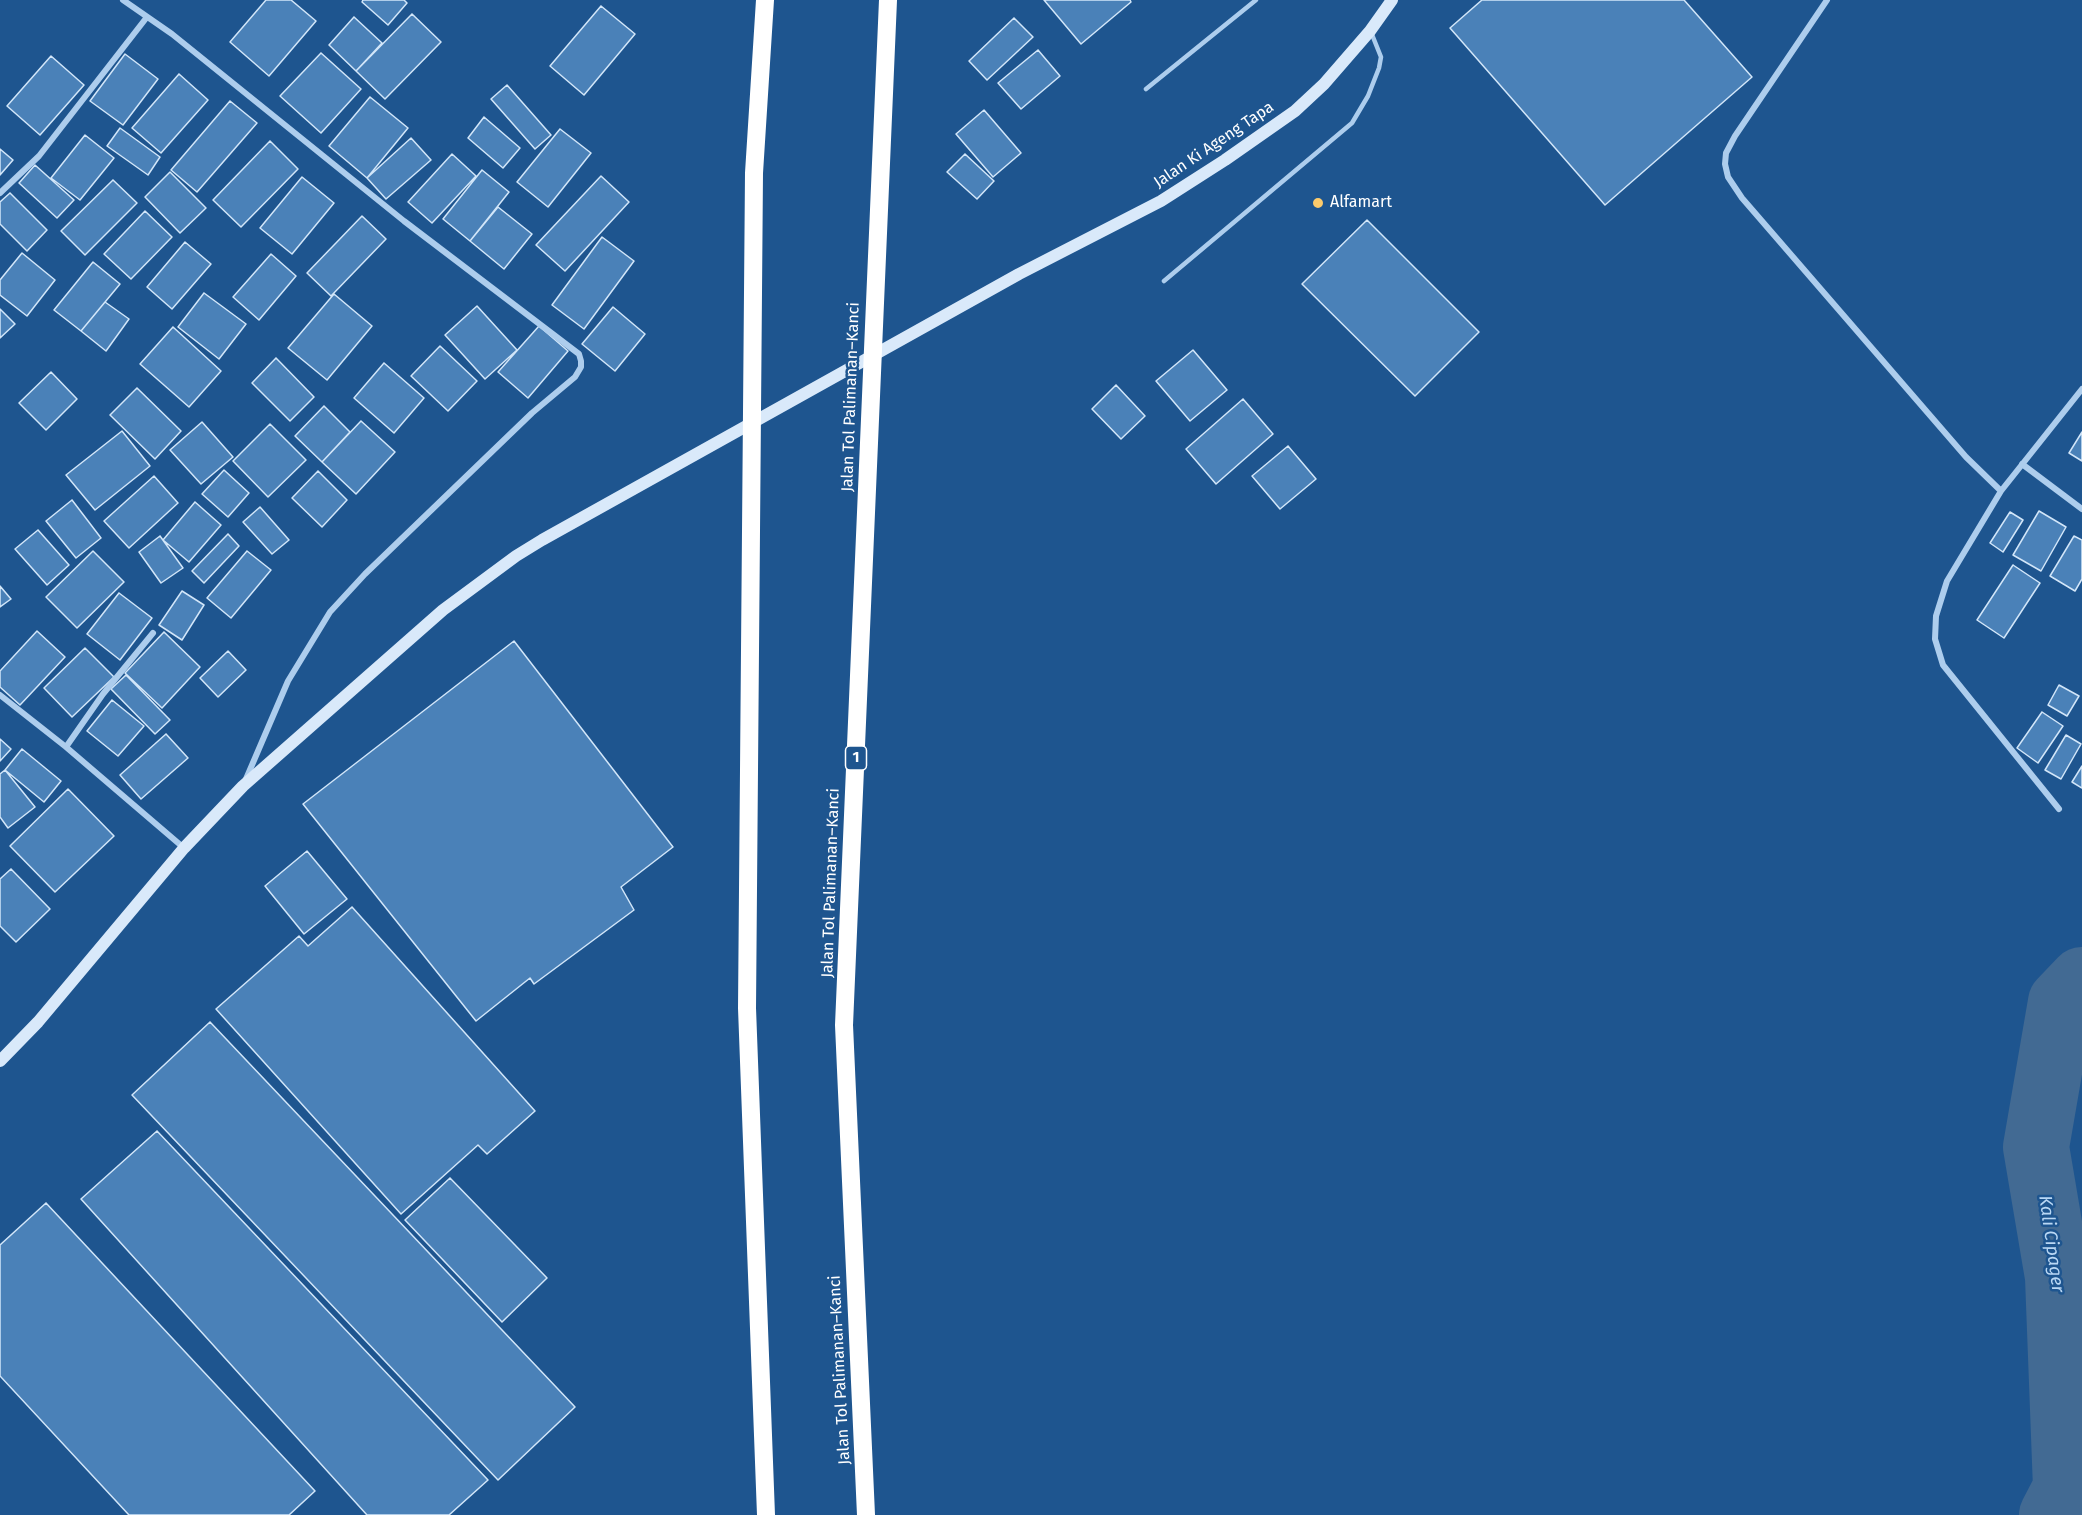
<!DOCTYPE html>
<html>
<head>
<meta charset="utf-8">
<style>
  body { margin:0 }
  canvas { display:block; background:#1e558f }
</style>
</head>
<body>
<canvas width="2082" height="1515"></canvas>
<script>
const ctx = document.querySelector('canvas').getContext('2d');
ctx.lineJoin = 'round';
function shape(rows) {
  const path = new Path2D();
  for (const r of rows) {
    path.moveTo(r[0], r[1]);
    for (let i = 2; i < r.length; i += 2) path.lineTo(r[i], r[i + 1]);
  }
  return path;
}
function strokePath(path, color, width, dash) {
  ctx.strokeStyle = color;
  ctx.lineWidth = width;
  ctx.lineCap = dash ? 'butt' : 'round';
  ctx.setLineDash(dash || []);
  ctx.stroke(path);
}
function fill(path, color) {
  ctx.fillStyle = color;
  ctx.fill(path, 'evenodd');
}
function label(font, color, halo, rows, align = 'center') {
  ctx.font = font + ' "Fira Sans",sans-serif';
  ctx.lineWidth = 5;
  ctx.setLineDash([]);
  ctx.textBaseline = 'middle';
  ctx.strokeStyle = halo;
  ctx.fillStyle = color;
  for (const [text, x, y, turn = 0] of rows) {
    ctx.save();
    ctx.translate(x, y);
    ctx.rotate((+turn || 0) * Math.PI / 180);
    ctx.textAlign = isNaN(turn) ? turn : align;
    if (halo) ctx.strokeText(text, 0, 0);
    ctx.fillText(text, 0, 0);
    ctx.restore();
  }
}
const river = shape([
  [2052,1515,2066,1488,2058,1277,2036,1147,2061,1002,2082,980]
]);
const building = shape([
  [266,0,291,0,316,21,269,76,230,42,266,0],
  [363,0,404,0,407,3,388,25,362,2,363,0],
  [1044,0,1130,0,1131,2,1081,44,1044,0],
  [1482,0,1684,0,1752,77,1605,205,1450,28,1482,0],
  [601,6,635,34,584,95,550,66,601,6],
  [412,14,441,42,385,99,356,71,412,14],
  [354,17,382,43,356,71,329,45,354,17],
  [1014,18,1033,37,987,80,969,61,1014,18],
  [1038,50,1060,76,1021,109,998,83,1038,50],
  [321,53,361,89,321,133,280,96,321,53],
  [125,54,158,79,123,125,90,101,125,54],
  [51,56,84,85,40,135,7,106,51,56],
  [179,74,208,100,161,153,132,128,179,74],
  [507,85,551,135,535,149,491,99,507,85],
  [370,97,408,128,367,178,329,146,370,97],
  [230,101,257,123,197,192,171,170,230,101],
  [984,110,1021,153,993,177,956,134,984,110],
  [484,117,520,148,503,168,468,138,484,117],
  [120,128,160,157,148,175,107,146,120,128],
  [560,129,591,153,548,207,517,182,560,129],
  [85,135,114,158,80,200,51,178,85,135],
  [411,138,431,160,386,199,367,178,411,138],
  [270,141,298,169,241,227,213,200,270,141],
  [0,149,13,160,0,175,0,149],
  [452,154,476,176,432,223,408,202,452,154],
  [965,154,994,181,977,199,947,172,965,154],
  [35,165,74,200,57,218,19,183,35,165],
  [482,170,509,192,470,241,443,219,482,170],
  [170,172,206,208,180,233,145,197,170,172],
  [601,176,629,202,565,271,536,245,601,176],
  [302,177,334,203,292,254,260,228,302,177],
  [113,180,137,203,85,255,61,231,113,180],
  [10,193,47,230,27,251,0,224,0,202,10,193],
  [498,207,532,234,504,269,470,241,498,207],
  [145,211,172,237,131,279,104,254,145,211],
  [362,216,386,239,331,296,307,273,362,216],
  [1367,220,1479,332,1415,396,1302,284,1367,220],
  [602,237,634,261,584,329,552,305,602,237],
  [185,242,211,264,172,309,147,287,185,242],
  [22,253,55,280,27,316,0,295,0,280,22,253],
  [271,254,296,276,259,320,233,297,271,254],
  [93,262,120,284,81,331,54,310,93,262],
  [204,293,246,324,219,359,178,327,204,293],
  [334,294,372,326,327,380,288,348,334,294],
  [105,302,129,319,106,351,81,331,105,302],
  [477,306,517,350,485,379,445,335,477,306],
  [613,307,645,334,615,371,582,344,613,307],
  [0,309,15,324,0,338,0,309],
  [539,326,568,351,528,398,498,372,539,326],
  [173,327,221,371,189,407,140,364,173,327],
  [440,346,477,381,448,411,411,376,440,346],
  [1193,350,1227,390,1190,421,1156,381,1193,350],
  [276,358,314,397,290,421,252,383,276,358],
  [384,363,424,398,394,433,354,398,384,363],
  [51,372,77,399,46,430,19,403,51,372],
  [1116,385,1145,416,1121,439,1092,409,1116,385],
  [137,388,181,431,155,459,110,415,137,388],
  [1243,399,1273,434,1216,484,1186,449,1243,399],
  [324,406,350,432,322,462,295,436,324,406],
  [361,421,395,452,356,494,322,462,361,421],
  [202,422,233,457,201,484,170,450,202,422],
  [270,424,306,460,268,497,233,461,270,424],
  [122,431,150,466,95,510,66,475,122,431],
  [2082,432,2082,461,2069,453,2082,432],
  [1288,446,1316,479,1280,509,1252,476,1288,446],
  [224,470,249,493,228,517,202,494,224,470],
  [318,471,347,500,322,527,292,498,318,471],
  [154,476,178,503,129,548,104,521,154,476],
  [72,500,101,538,76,558,46,521,72,500],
  [195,502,221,525,189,562,163,540,195,502],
  [260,507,289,540,272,554,243,522,260,507],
  [2039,511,2066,527,2041,571,2013,555,2039,511],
  [2010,512,2023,520,2003,552,1990,543,2010,512],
  [38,530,69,565,47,585,15,549,38,530],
  [228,534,239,546,204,583,192,571,228,534],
  [160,536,183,568,161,583,139,552,160,536],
  [2074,536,2082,540,2082,579,2075,591,2050,576,2074,536],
  [93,551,124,582,77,628,46,597,93,551],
  [247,551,271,570,231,618,207,598,247,551],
  [2013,565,2040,583,2004,638,1977,620,2013,565],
  [0,586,11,599,0,607,0,586],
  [182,591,204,605,182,640,159,625,182,591],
  [119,593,152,618,120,660,87,634,119,593],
  [37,631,65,657,20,705,0,687,0,671,37,631],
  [164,632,200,667,162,708,125,673,164,632],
  [514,641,673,847,621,887,634,910,534,984,530,978,476,1021,303,804,514,641],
  [85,648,114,677,72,717,44,688,85,648],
  [228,651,246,670,218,697,200,678,228,651],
  [126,675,170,720,155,734,111,689,126,675],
  [2059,685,2079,696,2067,716,2048,705,2059,685],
  [112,700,144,726,118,756,87,731,112,700],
  [2042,712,2063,726,2038,763,2017,748,2042,712],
  [166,734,188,758,141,799,120,775,166,734],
  [2066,735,2081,744,2061,779,2045,770,2066,735],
  [0,739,11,749,0,761,0,739],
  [22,749,61,781,44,802,5,770,22,749],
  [2082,766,2082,788,2072,782,2082,766],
  [5,770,35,807,8,828,0,817,0,774,5,770],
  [68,789,114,836,55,892,10,846,68,789],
  [307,851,347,899,304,934,265,886,307,851],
  [11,869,50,909,16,942,0,926,0,879,11,869],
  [352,907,535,1111,487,1154,478,1145,401,1214,216,1009,299,936,308,946,352,907],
  [210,1022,575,1407,498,1480,132,1095,210,1022],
  [157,1131,488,1480,449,1515,367,1515,81,1199,157,1131],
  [450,1178,547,1278,502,1322,405,1220,450,1178],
  [46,1203,315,1491,289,1515,129,1515,0,1376,0,1245,46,1203]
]);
const lane = shape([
  [1146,89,1256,0],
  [1164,281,1352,123,1368,96,1379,68,1381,57,1371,32]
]);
const street = shape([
  [123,0,172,34,404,221,579,354,581,361,581,367,575,377,532,413,365,574,330,612,288,681,246,779],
  [1827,0,1735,136,1726,153,1725,164,1728,177,1742,198,1966,457,2001,491],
  [0,193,39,156,147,17],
  [2022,464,2082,509],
  [0,695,66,747,184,848],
  [66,747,103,694,153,633],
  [2059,809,1943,665,1935,639,1936,616,1947,581,2001,491,2082,389]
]);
const secondary = shape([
  [0,1061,38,1022,184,848,243,786,443,610,516,556,542,540,1019,274,1161,201,1225,160,1295,111,1324,84,1370,31,1392,0]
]);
const highway = shape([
  [765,0,754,173,747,1008,766,1515],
  [866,1515,844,1025,888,0]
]);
const markers = [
  [1318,203,6,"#fccb6c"]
];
const shields = [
  [856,758,21]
];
const shieldNames = [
  ["1",856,758]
];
const streetNames = [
  ["Jalan Ki Ageng Tapa",1214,145,-34],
  ["Jalan Tol Palimanan–Kanci",851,397,-88],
  ["Jalan Tol Palimanan–Kanci",831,883,-88],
  ["Jalan Tol Palimanan–Kanci",840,1370,-93]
];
const poiNames = [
  ["Alfamart",1330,203]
];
const waterNames = [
  ["Kali Cipager",2051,1244,82]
];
strokePath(river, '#426a93', 66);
fill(building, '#4a81b8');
strokePath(building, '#d2e6f9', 1.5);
strokePath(lane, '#adcded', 4.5);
strokePath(street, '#adcded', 6);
strokePath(secondary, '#d9e9fa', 12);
strokePath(highway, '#fff', 18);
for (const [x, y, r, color] of markers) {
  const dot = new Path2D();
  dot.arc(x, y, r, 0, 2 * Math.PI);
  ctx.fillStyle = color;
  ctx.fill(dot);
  strokePath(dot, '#1e558f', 2);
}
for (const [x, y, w] of shields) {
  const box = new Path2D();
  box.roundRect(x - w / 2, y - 12, w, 24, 4.5);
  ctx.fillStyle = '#1e558f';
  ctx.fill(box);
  strokePath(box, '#fff', 1.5);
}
label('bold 15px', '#fff', null, shieldNames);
label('16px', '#fff', '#1e558f', streetNames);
label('16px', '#fff', '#1e558f', poiNames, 'left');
label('italic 18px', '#b9d7f4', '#1e558f', waterNames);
</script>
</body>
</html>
